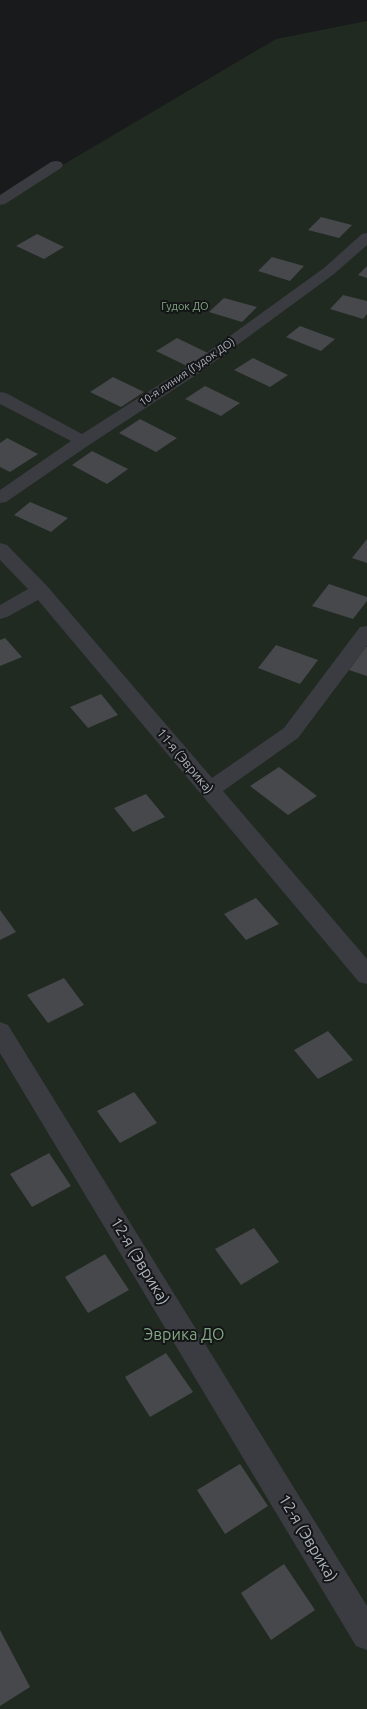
<!DOCTYPE html>
<html>
<head>
<meta charset="utf-8">
<style>
  body { margin:0 }
  canvas { display:block; background:#191a1c }
</style>
</head>
<body>
<canvas width="367" height="1709"></canvas>
<script>
const ctx = document.querySelector('canvas').getContext('2d');
ctx.lineJoin = 'round';
function fill(path, color) {
  ctx.fillStyle = color;
  ctx.fill(path, 'evenodd');
}
function shape(rows) {
  const path = new Path2D();
  for (const r of rows) {
    path.moveTo(r[0], r[1]);
    for (let i = 2; i < r.length; i += 2) path.lineTo(r[i], r[i + 1]);
  }
  return path;
}
function label(font, color, halo, rows, align = 'center') {
  ctx.font = font + ' Ubuntu,sans-serif';
  ctx.lineWidth = 4;
  ctx.setLineDash([]);
  ctx.textBaseline = 'middle';
  ctx.strokeStyle = halo;
  ctx.fillStyle = color;
  for (const [text, x, y, turn = 0] of rows) {
    ctx.save();
    ctx.translate(x, y);
    ctx.rotate((+turn || 0) * Math.PI / 180);
    ctx.textAlign = isNaN(turn) ? turn : align;
    if (halo) ctx.strokeText(text, 0, 0);
    ctx.fillText(text, 0, 0);
    ctx.restore();
  }
}
const green = shape([
  [367,21,367,1709,0,1709,0,202,276,39]
]);
const building = shape([
  [321,217,352,225,339,238,308,230],
  [37,234,64,247,44,259,16,246],
  [272,257,304,266,290,281,258,271],
  [367,266,367,278,358,275],
  [343,295,367,301,367,314,363,319,330,309],
  [224,298,257,307,242,322,209,312],
  [300,326,335,339,321,351,286,337],
  [177,338,208,353,187,366,156,351],
  [253,358,288,375,270,387,234,370],
  [113,377,144,392,121,407,90,392],
  [205,386,240,403,221,416,185,399],
  [140,419,177,438,156,452,119,433],
  [7,438,38,454,10,472,0,467,0,443],
  [92,451,128,469,107,484,72,465],
  [30,502,68,518,51,532,14,515],
  [367,539,367,563,352,558],
  [329,584,367,597,367,601,353,619,312,606],
  [5,638,22,657,0,666,0,640],
  [276,645,318,660,300,684,258,668],
  [366,647,367,647,367,676,349,670],
  [101,694,118,715,88,728,70,707],
  [279,767,317,796,288,815,250,786],
  [146,794,165,817,133,832,114,808],
  [256,898,279,924,246,940,224,914],
  [0,910,16,932,0,940],
  [64,978,84,1005,48,1023,27,995],
  [328,1031,353,1060,318,1079,294,1050],
  [134,1092,157,1123,120,1143,97,1111],
  [49,1153,71,1186,32,1207,10,1174],
  [254,1228,279,1262,241,1285,215,1249],
  [105,1254,129,1290,88,1313,65,1277],
  [166,1353,193,1392,150,1417,125,1377],
  [240,1464,268,1506,225,1534,197,1490],
  [284,1564,315,1610,271,1640,241,1593],
  [0,1630,30,1687,0,1706]
]);
const service = shape([
  [56,161,61,162,63,165,61,168,5,204,0,205,0,195,51,162,56,161],
  [367,233,367,245,334,274,199,373,89,445,6,502,0,503,0,490,71,441,0,404,0,392,6,393,82,434,187,367,324,268,362,234,367,233],
  [0,543,7,545,47,586,212,778,284,728,360,627,367,626,367,646,298,738,223,791,367,959,367,984,359,982,38,600,7,617,0,619,0,605,28,589,0,560,0,543],
  [0,1022,8,1025,367,1606,367,1650,356,1646,0,1053,0,1022]
]);
const farParknames = [
  ["Гудок ДО",185,306]
];
const farStreetnames = [
  ["10-я линия (Гудок ДО)",187,372,-34]
];
const streetNames = [
  ["11-я (Эврика)",185,761,50]
];
const nearStreetnames = [
  ["12-я (Эврика)",140,1261,59],
  ["12-я (Эврика)",308,1538,59]
];
const nearParknames = [
  ["Эврика ДО",184,1335]
];
fill(green, '#212a21');
fill(building, '#46484c');
fill(service, '#3a3c41');
label('11px', '#83a782', '#141517', farParknames);
label('11px', '#acb2bc', '#141517', farStreetnames);
label('13px', '#acb2bc', '#141517', streetNames);
label('16px', '#acb2bc', '#141517', nearStreetnames);
label('16px', '#83a782', '#141517', nearParknames);
</script>
</body>
</html>
